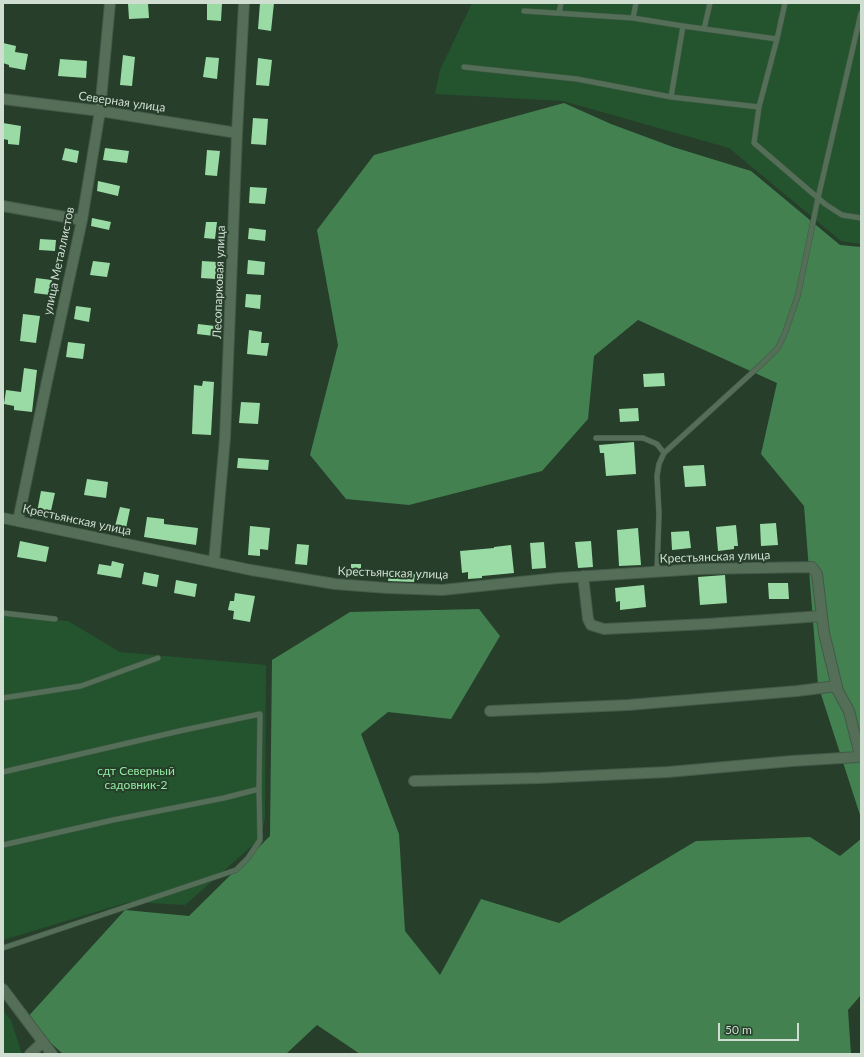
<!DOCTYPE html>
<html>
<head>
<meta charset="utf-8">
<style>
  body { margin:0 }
  #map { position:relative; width:864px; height:1057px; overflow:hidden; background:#263e2a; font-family:Lato,sans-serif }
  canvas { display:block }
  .frame { position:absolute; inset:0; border:4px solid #d0ded2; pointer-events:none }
  .scale { position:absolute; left:718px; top:1023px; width:81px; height:18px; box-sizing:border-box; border:2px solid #d0ded2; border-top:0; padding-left:5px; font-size:12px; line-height:14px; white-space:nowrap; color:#d0ded2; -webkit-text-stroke:3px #263e2a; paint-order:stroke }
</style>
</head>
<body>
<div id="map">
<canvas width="864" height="1057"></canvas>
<div class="frame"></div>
<div class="scale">50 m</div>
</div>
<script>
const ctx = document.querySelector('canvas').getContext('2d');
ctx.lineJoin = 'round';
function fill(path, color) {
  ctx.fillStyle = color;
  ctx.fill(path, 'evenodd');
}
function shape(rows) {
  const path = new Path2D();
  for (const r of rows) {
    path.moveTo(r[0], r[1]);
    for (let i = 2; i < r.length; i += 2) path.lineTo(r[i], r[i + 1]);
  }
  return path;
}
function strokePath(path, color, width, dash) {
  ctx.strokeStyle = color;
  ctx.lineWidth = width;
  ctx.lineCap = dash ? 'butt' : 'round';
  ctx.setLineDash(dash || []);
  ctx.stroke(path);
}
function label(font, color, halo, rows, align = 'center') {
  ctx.font = font + ' Lato,sans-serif';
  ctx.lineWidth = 4;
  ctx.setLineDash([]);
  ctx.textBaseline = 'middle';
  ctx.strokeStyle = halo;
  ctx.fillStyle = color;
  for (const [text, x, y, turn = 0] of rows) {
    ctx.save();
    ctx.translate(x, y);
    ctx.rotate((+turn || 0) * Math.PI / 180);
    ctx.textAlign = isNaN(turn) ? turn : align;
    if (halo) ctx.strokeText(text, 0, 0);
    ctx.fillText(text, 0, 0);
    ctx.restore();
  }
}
const green = shape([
  [472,3,861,3,861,244,841,241,729,148,563,101,435,94,440,70],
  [3,615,68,621,120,652,266,665,265,818,261,838,185,905,129,902,3,940],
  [3,1011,11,1020,22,1054,3,1054]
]);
const forest = shape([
  [564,103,611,124,673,147,751,171,840,245,861,247,861,818,818,685,804,506,761,454,777,383,638,320,594,356,588,419,542,471,409,505,346,499,310,455,338,345,317,230,374,155],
  [479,609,500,636,451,719,388,712,361,734,399,834,405,931,440,975,481,899,559,923,696,841,810,837,840,856,861,839,861,995,848,1010,851,1054,360,1054,317,1025,286,1054,63,1054,25,1020,125,910,189,916,270,836,272,660,350,612]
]);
const building = shape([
  [128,3,148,3,149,18,129,19],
  [207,3,222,3,221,21,207,20],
  [260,3,274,3,271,31,258,29],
  [3,43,16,46,15,52,28,54,25,70,9,67,9,65,3,63],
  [123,55,135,57,132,86,120,85],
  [206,57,219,58,217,79,203,77],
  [258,58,272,60,269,86,256,85],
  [60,59,87,61,86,78,58,76],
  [253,118,268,119,266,145,251,144],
  [3,123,21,126,19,145,8,144,8,140,3,139],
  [65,148,79,151,77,163,62,160],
  [105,148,129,151,127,163,103,160],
  [207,150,220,151,217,176,205,175],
  [98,181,120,186,118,196,97,191],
  [250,187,267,188,265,204,249,203],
  [92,218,111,222,109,230,91,226],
  [206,222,217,222,215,239,204,238],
  [249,228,266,230,265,241,248,239],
  [40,239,56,240,55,251,39,250],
  [248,260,265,262,264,275,247,274],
  [93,261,110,263,107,277,90,275],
  [202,261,217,262,216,279,201,278],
  [36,278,52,280,50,295,34,293],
  [246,294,261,295,260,309,245,307],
  [76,306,91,308,89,322,74,319],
  [23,314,40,316,36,343,20,341],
  [198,324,215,326,214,336,197,334],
  [249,330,262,332,261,343,269,343,267,356,247,354],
  [68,342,85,344,83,359,66,357],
  [24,368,37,370,32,412,14,410,14,406,4,404,6,390,21,392],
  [664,373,665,386,644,387,643,374],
  [203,381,214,382,211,435,192,434,194,385,202,386],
  [241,402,260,403,258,424,239,423],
  [638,408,639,421,620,422,619,409],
  [634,442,636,474,606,476,604,453,600,453,599,445],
  [238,458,269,460,268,470,237,468],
  [704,465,706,486,685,487,683,466],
  [87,479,108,482,106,498,84,495],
  [41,491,55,493,50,515,37,512],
  [120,507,130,509,125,533,114,530],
  [147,517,164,519,164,524,198,528,196,545,144,537],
  [776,523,778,545,761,546,760,524],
  [736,525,738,546,734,546,734,549,718,551,716,527],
  [250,526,270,528,268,550,260,549,260,556,248,555],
  [638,528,641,565,619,566,617,530],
  [689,531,691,548,672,550,671,532],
  [20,541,49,547,46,562,17,557],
  [591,541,593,567,578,568,575,542],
  [544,542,546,568,532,569,530,543],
  [297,544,309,545,307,565,295,564],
  [511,545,514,573,482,576,482,578,468,579,468,572,462,573,460,551,494,548,494,547],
  [112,561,124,564,121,578,97,574,99,564,111,566],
  [351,564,361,564,361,572,351,572],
  [144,572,159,575,157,587,142,584],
  [389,573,415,574,414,582,388,581],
  [725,575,727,603,700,605,698,577],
  [176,580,197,584,195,597,174,593],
  [768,583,788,583,789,599,769,599],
  [644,585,646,607,620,610,620,601,616,602,615,588],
  [235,593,255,596,250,622,233,619,234,611,228,610,230,601,234,601]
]);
const lane = shape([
  [524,11,633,18,683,26,671,97,759,107],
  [559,13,561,3],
  [633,18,636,3],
  [683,26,777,39,785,3],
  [704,29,710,3],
  [777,39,759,107,754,143,825,204,842,215,861,218],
  [464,67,577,79,671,97],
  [596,438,643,438,657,444,664,453],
  [657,572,659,514,657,476,659,464,664,453,766,360,778,348,785,333,798,295,818,198,861,13],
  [3,613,55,619],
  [3,698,81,686,158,658],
  [3,772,184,730,260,714,259,789,260,840,248,858,236,870,3,948],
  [3,845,113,820,224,798,259,789]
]);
const street = shape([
  [3,99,100,111,237,133],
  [3,206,82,220],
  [3,518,251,570,335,584,387,588,442,590,558,578,699,569,812,567,817,574,824,633,838,691,849,711,859,751,858,757,792,761,668,772,540,778,414,781],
  [18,521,47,381,82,220,100,111,110,3],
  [214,562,225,438,237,133,244,3],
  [583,576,588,619,591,625,604,629,707,624,822,616],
  [490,711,628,705,797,691,837,686],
  [30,1054,43,1042]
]);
const secondary = shape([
  [3,989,52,1054]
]);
const streetNames = [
  ["Северная улица",122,102,8],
  ["улица Металлистов",59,261,-78],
  ["Лесопарковая улица",219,282,-88],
  ["Крестьянская улица",77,520,12],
  ["Крестьянская улица",715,557,-2],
  ["Крестьянская улица",393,573,2]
];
const parkNames = [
  ["сдт Северный",136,771],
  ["садовник-2",136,785]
];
fill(green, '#23542e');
fill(forest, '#438250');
fill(building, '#9adba5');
strokePath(lane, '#445948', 6);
strokePath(street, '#445948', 12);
strokePath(secondary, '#445948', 12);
strokePath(lane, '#546e58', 5);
strokePath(street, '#546e58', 10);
strokePath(secondary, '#546e58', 10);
label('12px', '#d0ded2', '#263e2a', streetNames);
label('12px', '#92eaa2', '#263e2a', parkNames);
</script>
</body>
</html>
